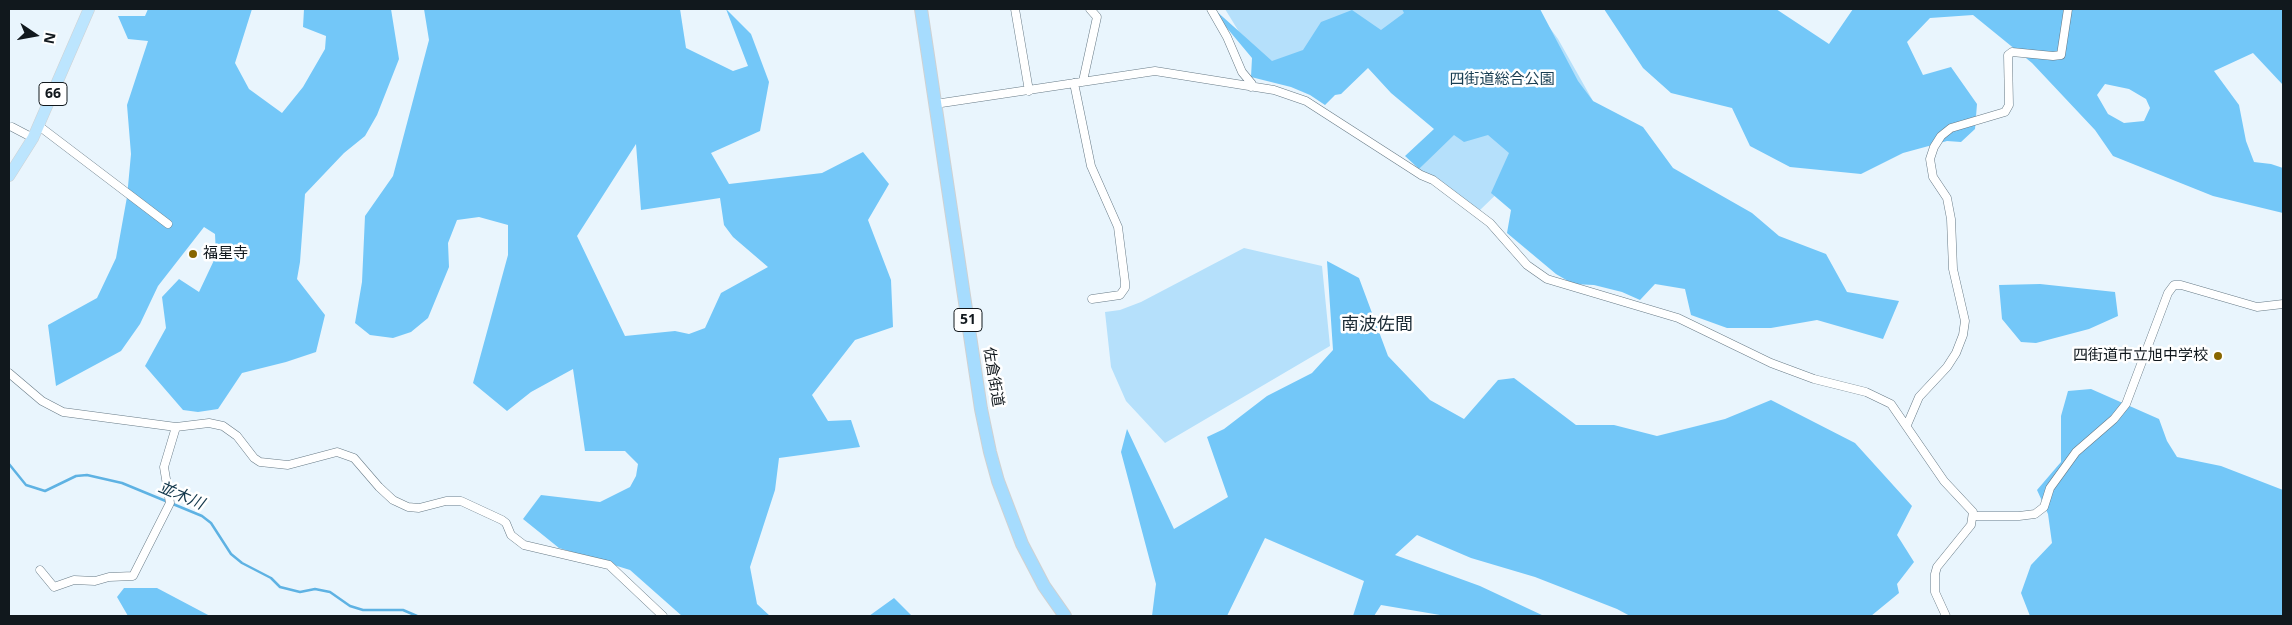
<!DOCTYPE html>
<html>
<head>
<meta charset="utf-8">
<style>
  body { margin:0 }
  #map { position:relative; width:2292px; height:625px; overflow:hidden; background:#e9f5fd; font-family:"Noto Sans",sans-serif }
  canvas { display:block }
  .frame { position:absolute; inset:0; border:10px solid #11181d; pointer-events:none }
  .north { position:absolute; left:10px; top:10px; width:50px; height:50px; -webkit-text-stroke:4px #fff; paint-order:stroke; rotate:102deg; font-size:14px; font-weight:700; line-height:20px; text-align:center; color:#11181d }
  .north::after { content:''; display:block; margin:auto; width:18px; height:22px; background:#11181d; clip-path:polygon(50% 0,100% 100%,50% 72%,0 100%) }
</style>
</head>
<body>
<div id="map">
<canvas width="2292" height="625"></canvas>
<div class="frame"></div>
<div class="north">N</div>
</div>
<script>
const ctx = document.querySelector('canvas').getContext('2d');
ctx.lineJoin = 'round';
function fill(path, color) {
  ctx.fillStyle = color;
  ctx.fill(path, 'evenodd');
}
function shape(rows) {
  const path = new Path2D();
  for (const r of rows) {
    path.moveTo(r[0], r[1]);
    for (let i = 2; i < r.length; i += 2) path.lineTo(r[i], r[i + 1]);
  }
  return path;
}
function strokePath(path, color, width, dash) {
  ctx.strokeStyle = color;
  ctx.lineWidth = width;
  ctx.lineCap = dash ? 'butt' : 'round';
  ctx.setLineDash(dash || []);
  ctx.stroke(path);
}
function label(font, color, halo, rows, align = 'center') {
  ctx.font = font + ' "Noto Sans","Noto Sans JP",sans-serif';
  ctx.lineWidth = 5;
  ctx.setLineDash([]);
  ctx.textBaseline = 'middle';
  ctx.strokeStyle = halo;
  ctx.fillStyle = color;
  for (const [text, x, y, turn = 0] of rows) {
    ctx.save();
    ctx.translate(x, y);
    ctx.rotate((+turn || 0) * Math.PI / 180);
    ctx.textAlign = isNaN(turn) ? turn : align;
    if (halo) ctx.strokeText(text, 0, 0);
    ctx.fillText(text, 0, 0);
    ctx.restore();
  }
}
const green = shape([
  [1225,9,1536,9,1558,39,1593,101,1480,210,1419,169,1448,138,1367,51,1263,71],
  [1244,248,1322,266,1330,346,1165,443,1126,401,1111,367,1105,312,1120,310,1141,302]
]);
const forest = shape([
  [148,9,252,9,235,63,249,89,282,113,303,87,325,49,326,36,303,27,304,9,391,9,399,59,377,115,365,136,344,153,305,194,300,262,297,279,325,315,316,352,286,362,242,373,218,409,198,412,183,410,145,366,166,328,162,297,179,279,199,292,216,256,215,234,204,227,158,286,140,324,121,351,56,386,48,325,97,298,116,258,127,197,131,154,127,105,148,41,128,39,118,16,145,16],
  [424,9,680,9,686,48,733,71,748,66,726,9,751,34,769,82,760,131,711,153,729,184,822,173,863,152,889,184,868,220,891,280,893,327,855,340,812,395,828,421,851,420,860,447,779,458,775,490,750,567,757,604,770,616,682,616,630,570,559,548,523,519,541,495,600,502,630,487,636,476,638,464,625,451,585,451,573,369,531,392,507,411,473,383,508,255,508,225,479,217,457,220,448,243,449,267,428,318,411,332,393,338,370,335,355,323,362,282,365,216,393,176,429,40],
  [636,144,641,210,720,198,724,225,733,237,768,267,721,293,705,328,689,334,675,331,625,336,577,236],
  [1211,9,1214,9,1272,61,1303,50,1321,22,1352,10,1381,30,1404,13,1402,9,1540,9,1578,81,1593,101,1643,127,1673,168,1752,213,1779,236,1826,254,1847,292,1899,301,1883,339,1817,320,1771,328,1727,328,1691,315,1685,289,1655,284,1640,300,1622,292,1594,285,1573,284,1556,274,1507,233,1511,210,1491,193,1509,153,1488,135,1464,142,1454,135,1419,169,1405,156,1434,129,1391,93,1368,68,1341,94,1335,95,1325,105,1310,95,1291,87,1251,77,1252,58],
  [1604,9,1776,9,1829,44,1853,9,2283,9,2283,85,2253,53,2214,71,2239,105,2246,141,2254,162,2271,164,2283,168,2283,213,2213,196,2113,156,2095,130,2032,63,1973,15,1930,18,1907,42,1923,75,1951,67,1977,104,1975,129,1961,142,1947,141,1903,153,1861,174,1790,167,1750,146,1732,108,1671,93,1643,68],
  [2105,84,2129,89,2146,99,2150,108,2144,121,2124,123,2108,114,2097,95],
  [1327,261,1359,278,1388,356,1430,400,1464,419,1498,380,1514,378,1576,425,1614,425,1657,436,1725,419,1771,400,1855,443,1912,506,1897,535,1914,562,1897,584,1899,593,1871,616,1630,616,1617,609,1535,577,1471,558,1417,535,1395,555,1480,586,1544,616,1446,616,1381,605,1374,616,1353,616,1364,581,1265,538,1227,616,1152,616,1156,584,1121,452,1127,429,1174,529,1228,497,1207,437,1224,429,1267,396,1312,373,1333,350],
  [2040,284,2115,292,2118,316,2089,329,2036,343,2021,342,2002,319,1999,285],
  [2091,389,2159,419,2167,441,2177,457,2221,466,2283,490,2283,616,2030,616,2021,593,2031,565,2052,543,2048,514,2037,490,2061,462,2061,416,2068,391],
  [124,588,157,588,210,616,128,616,117,597],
  [894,598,912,616,869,616]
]);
const stream = shape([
  [9,464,26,485,45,491,76,476,87,475,122,483,202,516,211,523,231,554,242,563,271,578,280,587,300,592,315,589,330,592,350,606,363,610,403,610,417,616]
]);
const minor = shape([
  [1015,9,1029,91],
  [1211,9,1227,37,1242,72,1252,84,1251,87],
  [1083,81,1097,17,1090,9],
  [1074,83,1091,166,1118,227,1125,282,1125,288,1120,295,1092,299],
  [935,104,1155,71,1274,90,1306,101,1421,175,1433,180,1490,223,1527,265,1547,279,1678,318,1771,363,1814,379,1866,392,1891,404,1944,481,1973,512,1971,525,1937,567,1935,574,1935,592,1946,616],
  [39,126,168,224],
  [12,127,33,138],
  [9,373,42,401,63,412,176,427,209,423,223,426,237,436,254,458,260,462,288,465,337,452,354,458,379,487,393,500,408,507,419,508,446,501,461,501,502,520,506,523,511,535,524,545,609,565,663,616],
  [1907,425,1919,397,1947,367,1956,353,1963,335,1965,321,1953,269,1951,219,1947,198,1933,177,1930,159,1934,147,1941,136,1951,128,2005,112,2009,105,2008,55,2012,52,2053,56,2061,55,2068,9],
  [1973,516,2019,516,2035,514,2044,507,2050,488,2076,452,2114,419,2126,404,2168,293,2174,285,2181,285,2257,307,2283,304],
  [40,570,54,587,74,580,95,581,109,577,133,576,170,503,164,467,176,427]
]);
const primary = shape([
  [9,176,33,138,89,9]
]);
const trunk = shape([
  [921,9,981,409,990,452,998,481,1022,544,1044,586,1065,616]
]);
const markers = [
  [193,254,5,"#876600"],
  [2218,356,5,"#876600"]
];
const shields = [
  [53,94,28],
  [968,320,28]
];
const shieldNames = [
  ["66",53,94],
  ["51",968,320]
];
const parkNames = [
  ["四街道総合公園",1502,80]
];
const poiNames = [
  ["福星寺",203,254],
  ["四街道市立旭中学校",2208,356,"right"]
];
const streetNames = [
  ["佐倉街道",993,377,81]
];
const waterNames = [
  ["並木川",181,496,23]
];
const quarterNames = [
  ["南波佐間",1377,325]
];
fill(green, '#b5e0fb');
fill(forest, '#73c7f8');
strokePath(stream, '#5eb2e3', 2.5);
strokePath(minor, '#687b87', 9);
strokePath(primary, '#cfd1d2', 12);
strokePath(trunk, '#cfd1d2', 14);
strokePath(minor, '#fff', 8);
strokePath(primary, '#bce5fe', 11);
strokePath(trunk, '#a6dcfe', 12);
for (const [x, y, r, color] of markers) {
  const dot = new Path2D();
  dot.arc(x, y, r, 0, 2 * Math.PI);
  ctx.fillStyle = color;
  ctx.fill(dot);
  strokePath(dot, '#fff', 2);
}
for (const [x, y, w] of shields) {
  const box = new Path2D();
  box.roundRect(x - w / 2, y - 11.5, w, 23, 4);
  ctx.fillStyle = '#fff';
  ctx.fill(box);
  strokePath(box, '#11181d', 1);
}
label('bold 14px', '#11181d', null, shieldNames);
label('15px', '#183d52', '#fff', parkNames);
label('15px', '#11181d', '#fff', poiNames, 'left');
label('15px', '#11181d', '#fff', streetNames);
label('italic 16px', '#11364a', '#fff', waterNames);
label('18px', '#1c2c36', '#fff', quarterNames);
</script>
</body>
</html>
